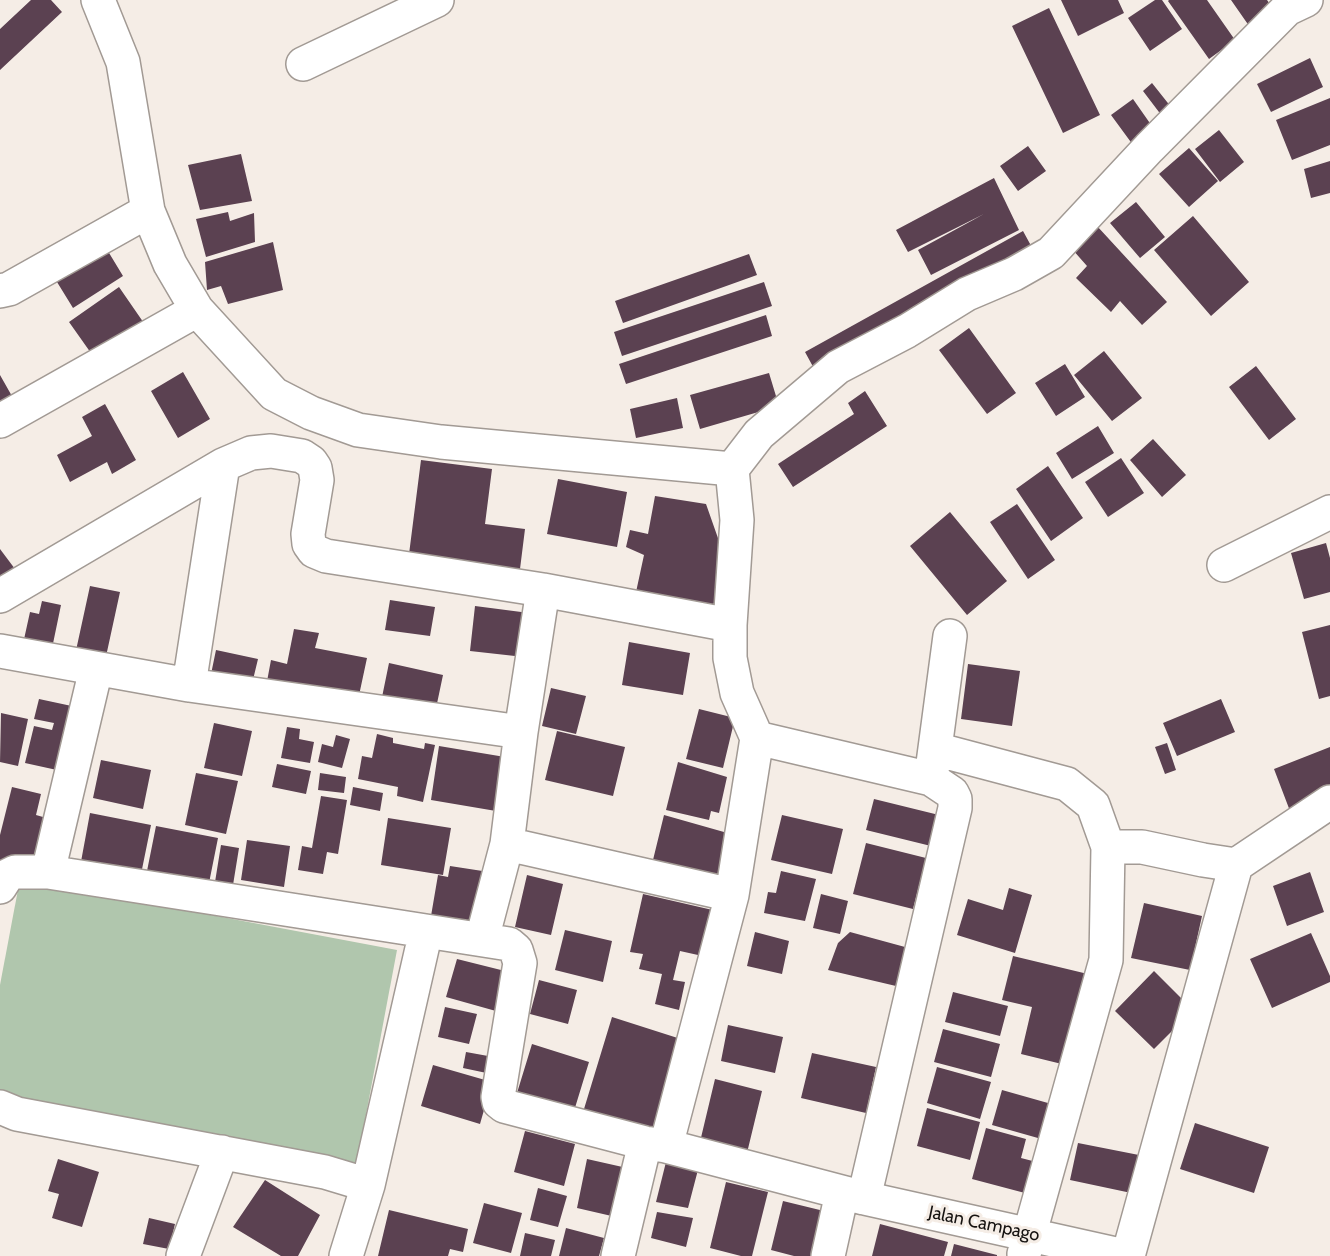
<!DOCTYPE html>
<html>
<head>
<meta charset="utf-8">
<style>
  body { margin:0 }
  canvas { display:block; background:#f5ede6 }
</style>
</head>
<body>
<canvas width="1330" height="1256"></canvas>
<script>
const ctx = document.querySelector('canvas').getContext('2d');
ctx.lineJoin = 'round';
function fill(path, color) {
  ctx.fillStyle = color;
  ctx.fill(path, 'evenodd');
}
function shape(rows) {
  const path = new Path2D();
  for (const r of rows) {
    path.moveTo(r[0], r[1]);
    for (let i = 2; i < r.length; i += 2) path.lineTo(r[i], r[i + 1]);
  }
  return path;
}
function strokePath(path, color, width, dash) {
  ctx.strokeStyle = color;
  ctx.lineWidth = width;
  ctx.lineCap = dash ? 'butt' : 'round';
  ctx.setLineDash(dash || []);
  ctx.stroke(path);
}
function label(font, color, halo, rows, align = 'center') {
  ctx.font = font + ' Cabin,sans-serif';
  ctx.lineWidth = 6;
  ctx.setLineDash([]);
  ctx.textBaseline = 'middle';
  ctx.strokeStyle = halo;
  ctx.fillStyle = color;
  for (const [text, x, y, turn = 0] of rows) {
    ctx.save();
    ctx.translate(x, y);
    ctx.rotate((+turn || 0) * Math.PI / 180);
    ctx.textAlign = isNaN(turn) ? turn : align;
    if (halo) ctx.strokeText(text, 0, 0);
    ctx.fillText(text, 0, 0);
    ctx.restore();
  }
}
const green = shape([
  [20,879,397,950,355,1173,0,1107,0,985]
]);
const building = shape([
  [31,0,51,0,62,12,0,70,0,29],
  [1061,0,1118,0,1124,13,1078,36],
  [1155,0,1162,0,1182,29,1150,51,1128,18],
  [1169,0,1207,0,1235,40,1209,59,1168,1],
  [1231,0,1267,0,1278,15,1254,33],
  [1049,8,1100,115,1063,133,1012,26],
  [1310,58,1323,87,1271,112,1257,84],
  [1152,83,1175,112,1165,120,1143,91],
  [1330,98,1330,145,1292,160,1276,120],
  [1133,99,1154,129,1133,145,1111,115],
  [1219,130,1244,162,1220,182,1195,149],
  [1028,146,1046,171,1018,191,1000,166],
  [1189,148,1218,181,1189,207,1159,174],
  [241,154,252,201,200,210,188,165],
  [1330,161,1330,193,1311,198,1304,169],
  [994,178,1019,230,931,275,918,250,984,214,908,252,896,230],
  [1136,202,1165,237,1140,258,1110,223],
  [228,212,230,221,254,213,255,242,206,257,196,219],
  [1193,216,1249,282,1211,316,1154,250],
  [1097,226,1167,302,1142,325,1120,301,1111,312,1076,278,1087,266,1072,249],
  [1023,231,1035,253,817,374,805,352],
  [100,238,123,276,73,308,49,269],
  [273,242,283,290,228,304,221,286,207,290,205,262],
  [749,254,757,275,623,323,615,301],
  [764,282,772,306,622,356,614,332],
  [119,287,148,329,98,363,69,322],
  [766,315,772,336,626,384,619,364],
  [969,328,1016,393,987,414,939,350],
  [1104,351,1142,398,1112,421,1074,375],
  [1065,364,1085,397,1056,416,1035,383],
  [1256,366,1296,419,1269,440,1229,387],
  [183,372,210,419,178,438,151,391],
  [769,373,779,406,700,429,690,395],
  [0,375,17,405,0,415],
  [865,391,887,426,793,487,778,464,854,414,848,403],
  [677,398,683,428,636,438,630,409],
  [105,404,136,460,112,474,107,462,70,482,57,455,92,436,82,417],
  [1098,426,1114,453,1072,479,1056,453],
  [1153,439,1186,475,1162,497,1130,460],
  [1121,458,1144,493,1108,517,1085,482],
  [421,460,492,469,485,524,525,529,519,577,408,562],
  [1048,466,1083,518,1051,541,1016,489],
  [558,479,627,492,617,547,547,534],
  [655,496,706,504,719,541,719,578,712,617,633,606,644,555,626,547,630,530,648,534],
  [1017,504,1055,560,1028,579,990,522],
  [950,512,1007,581,967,615,910,546],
  [1326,543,1330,558,1330,592,1304,599,1291,553],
  [0,549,21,577,0,590],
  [90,586,120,592,105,661,75,655],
  [390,600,435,607,430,636,385,630],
  [42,601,61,605,50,658,21,653,30,612,39,614],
  [475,606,529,613,524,657,470,651],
  [1330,625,1330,696,1319,699,1302,632],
  [294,629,319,633,315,648,367,658,358,700,265,692,271,660,287,664],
  [629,642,690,653,683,695,622,685],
  [216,650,258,659,251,688,210,679],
  [389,663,443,675,435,713,381,702],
  [968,664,1020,671,1012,726,961,719],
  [551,688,586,696,576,734,542,726],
  [39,699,81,708,66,772,25,763,34,726,52,730,54,723,34,719],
  [1221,699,1235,732,1177,756,1163,723],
  [699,709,735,718,723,768,686,759],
  [1,713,28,719,18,766,0,762],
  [214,723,252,731,242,776,204,768],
  [287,727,300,729,299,739,314,742,310,763,281,758],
  [557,731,625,747,613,796,545,780],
  [377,734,393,738,393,743,424,749,425,743,435,745,423,802,397,796,398,787,358,779,362,756,372,758],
  [336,735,350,739,342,768,318,762,322,744,333,747],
  [1167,743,1176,770,1165,774,1155,747],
  [439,746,505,757,496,811,431,800],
  [1330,747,1330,795,1290,811,1274,769],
  [101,760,151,770,143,809,93,798],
  [678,762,727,777,719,813,711,811,709,820,666,810],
  [277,764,311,771,306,794,272,787],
  [196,773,238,781,226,834,185,825],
  [320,773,346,777,344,793,318,790],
  [12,787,41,794,36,815,50,819,37,870,0,862,0,835],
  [353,787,383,793,380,811,350,805],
  [321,796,347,800,338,854,327,852,323,874,298,870,302,846,312,848],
  [874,799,939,815,931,846,866,830],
  [90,813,151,825,139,884,80,867],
  [664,815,731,834,719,880,652,864],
  [782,815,843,829,832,874,771,860],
  [388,818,451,828,443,875,381,865],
  [156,826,218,838,208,888,146,876],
  [247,840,290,846,284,887,241,880],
  [866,843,926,858,913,909,853,894],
  [221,845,239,848,233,885,215,882],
  [450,866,489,872,481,923,431,916,438,875,448,877],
  [781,871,816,879,805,921,764,913,768,892,776,893],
  [1310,872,1324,912,1287,926,1273,886],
  [527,875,563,884,551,935,515,927],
  [1009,888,1032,895,1015,953,957,935,968,899,1003,910],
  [643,894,717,911,707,957,680,951,673,980,685,982,679,1010,655,1004,662,974,639,969,643,954,630,952],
  [821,894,848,901,840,934,813,928],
  [1144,903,1202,916,1190,970,1131,958],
  [565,930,612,941,603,982,555,970],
  [755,932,789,941,782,974,747,966],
  [850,932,905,947,896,986,828,970,838,943],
  [1311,933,1330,976,1330,982,1272,1008,1250,959],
  [1013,956,1092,975,1070,1066,1021,1054,1032,1007,1002,1000],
  [457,959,513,973,503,1013,446,997],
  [1154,971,1193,1010,1154,1049,1115,1011],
  [539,980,577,990,568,1024,530,1014],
  [953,992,1008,1006,1000,1036,945,1022],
  [445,1007,477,1014,469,1044,438,1037],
  [612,1017,687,1041,660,1132,584,1109],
  [728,1025,783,1037,775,1073,721,1061],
  [943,1029,1000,1044,991,1077,934,1062],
  [532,1044,589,1062,574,1111,517,1093],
  [466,1052,499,1058,496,1075,463,1068],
  [812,1053,876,1067,866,1113,801,1098],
  [433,1065,492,1082,480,1124,421,1106],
  [937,1067,991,1082,980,1119,927,1103],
  [715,1079,762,1091,746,1157,699,1146],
  [1002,1090,1055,1105,1045,1140,992,1125],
  [927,1108,980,1122,970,1160,917,1146],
  [1195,1123,1269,1147,1254,1193,1180,1169],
  [986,1128,1026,1139,1021,1158,1048,1165,1040,1197,972,1179],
  [525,1131,575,1144,564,1186,514,1172],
  [1078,1143,1144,1156,1136,1194,1070,1180],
  [667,1158,699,1166,688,1208,656,1202],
  [58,1159,99,1172,82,1227,52,1218,59,1194,48,1191],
  [587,1159,627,1168,616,1217,577,1208],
  [265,1180,320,1215,298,1256,281,1256,233,1227],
  [726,1182,768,1192,752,1256,741,1256,710,1248],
  [538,1188,567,1196,558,1227,530,1220],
  [783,1201,824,1211,812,1256,794,1256,771,1250],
  [484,1203,522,1213,511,1253,473,1243],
  [389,1210,468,1229,463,1252,450,1249,448,1256,378,1256],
  [657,1212,693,1218,686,1247,651,1238],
  [149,1218,175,1224,169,1249,143,1244],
  [880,1224,948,1242,944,1256,872,1256],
  [566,1228,604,1238,599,1256,559,1256],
  [525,1233,555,1240,551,1256,520,1256],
  [954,1244,997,1255,997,1256,951,1256]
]);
const minor = shape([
  [98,0,123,62,148,211,170,264,197,310,274,394,311,413,358,430,441,442,732,469],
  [303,64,437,0],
  [0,291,9,289,148,211],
  [0,421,197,310],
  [1224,565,1330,512],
  [0,596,223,465,251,453,271,451,302,456,311,462,315,468,317,480,308,534,309,544,314,551,326,556,543,590,730,625],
  [0,651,189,685,521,732],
  [189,685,223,465],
  [757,738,931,779,952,793,955,799,955,808,864,1198],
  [935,749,1067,784,1093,805,1108,847,1106,960,1024,1254],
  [932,771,950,636],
  [507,844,732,895],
  [1108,847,1142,847,1203,860,1236,865,1330,802],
  [48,872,96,669],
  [0,887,7,876,15,872,48,872,509,944,516,950,520,963,498,1097,499,1102,504,1106,645,1143,666,1146,864,1198,1125,1256],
  [482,939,507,844,521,732,543,590],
  [0,1107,17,1114,325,1172,368,1185],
  [666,1146,732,895,757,738,737,693,730,658,730,625,737,520,732,469,759,434,838,367,907,331,967,294,1014,274,1051,253,1149,148,1287,9,1306,0],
  [183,1256,222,1152],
  [346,1256,368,1185,426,931],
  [618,1256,645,1143],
  [828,1256,842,1193],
  [1128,1256,1236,865]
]);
const streetNames = [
  ["Jalan Campago",984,1224,12]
];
fill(green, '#b0c6ad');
fill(building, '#5b4151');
strokePath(minor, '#a29a94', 36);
strokePath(minor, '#fff', 33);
label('18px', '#161311', '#f5ede6', streetNames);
</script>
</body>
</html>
